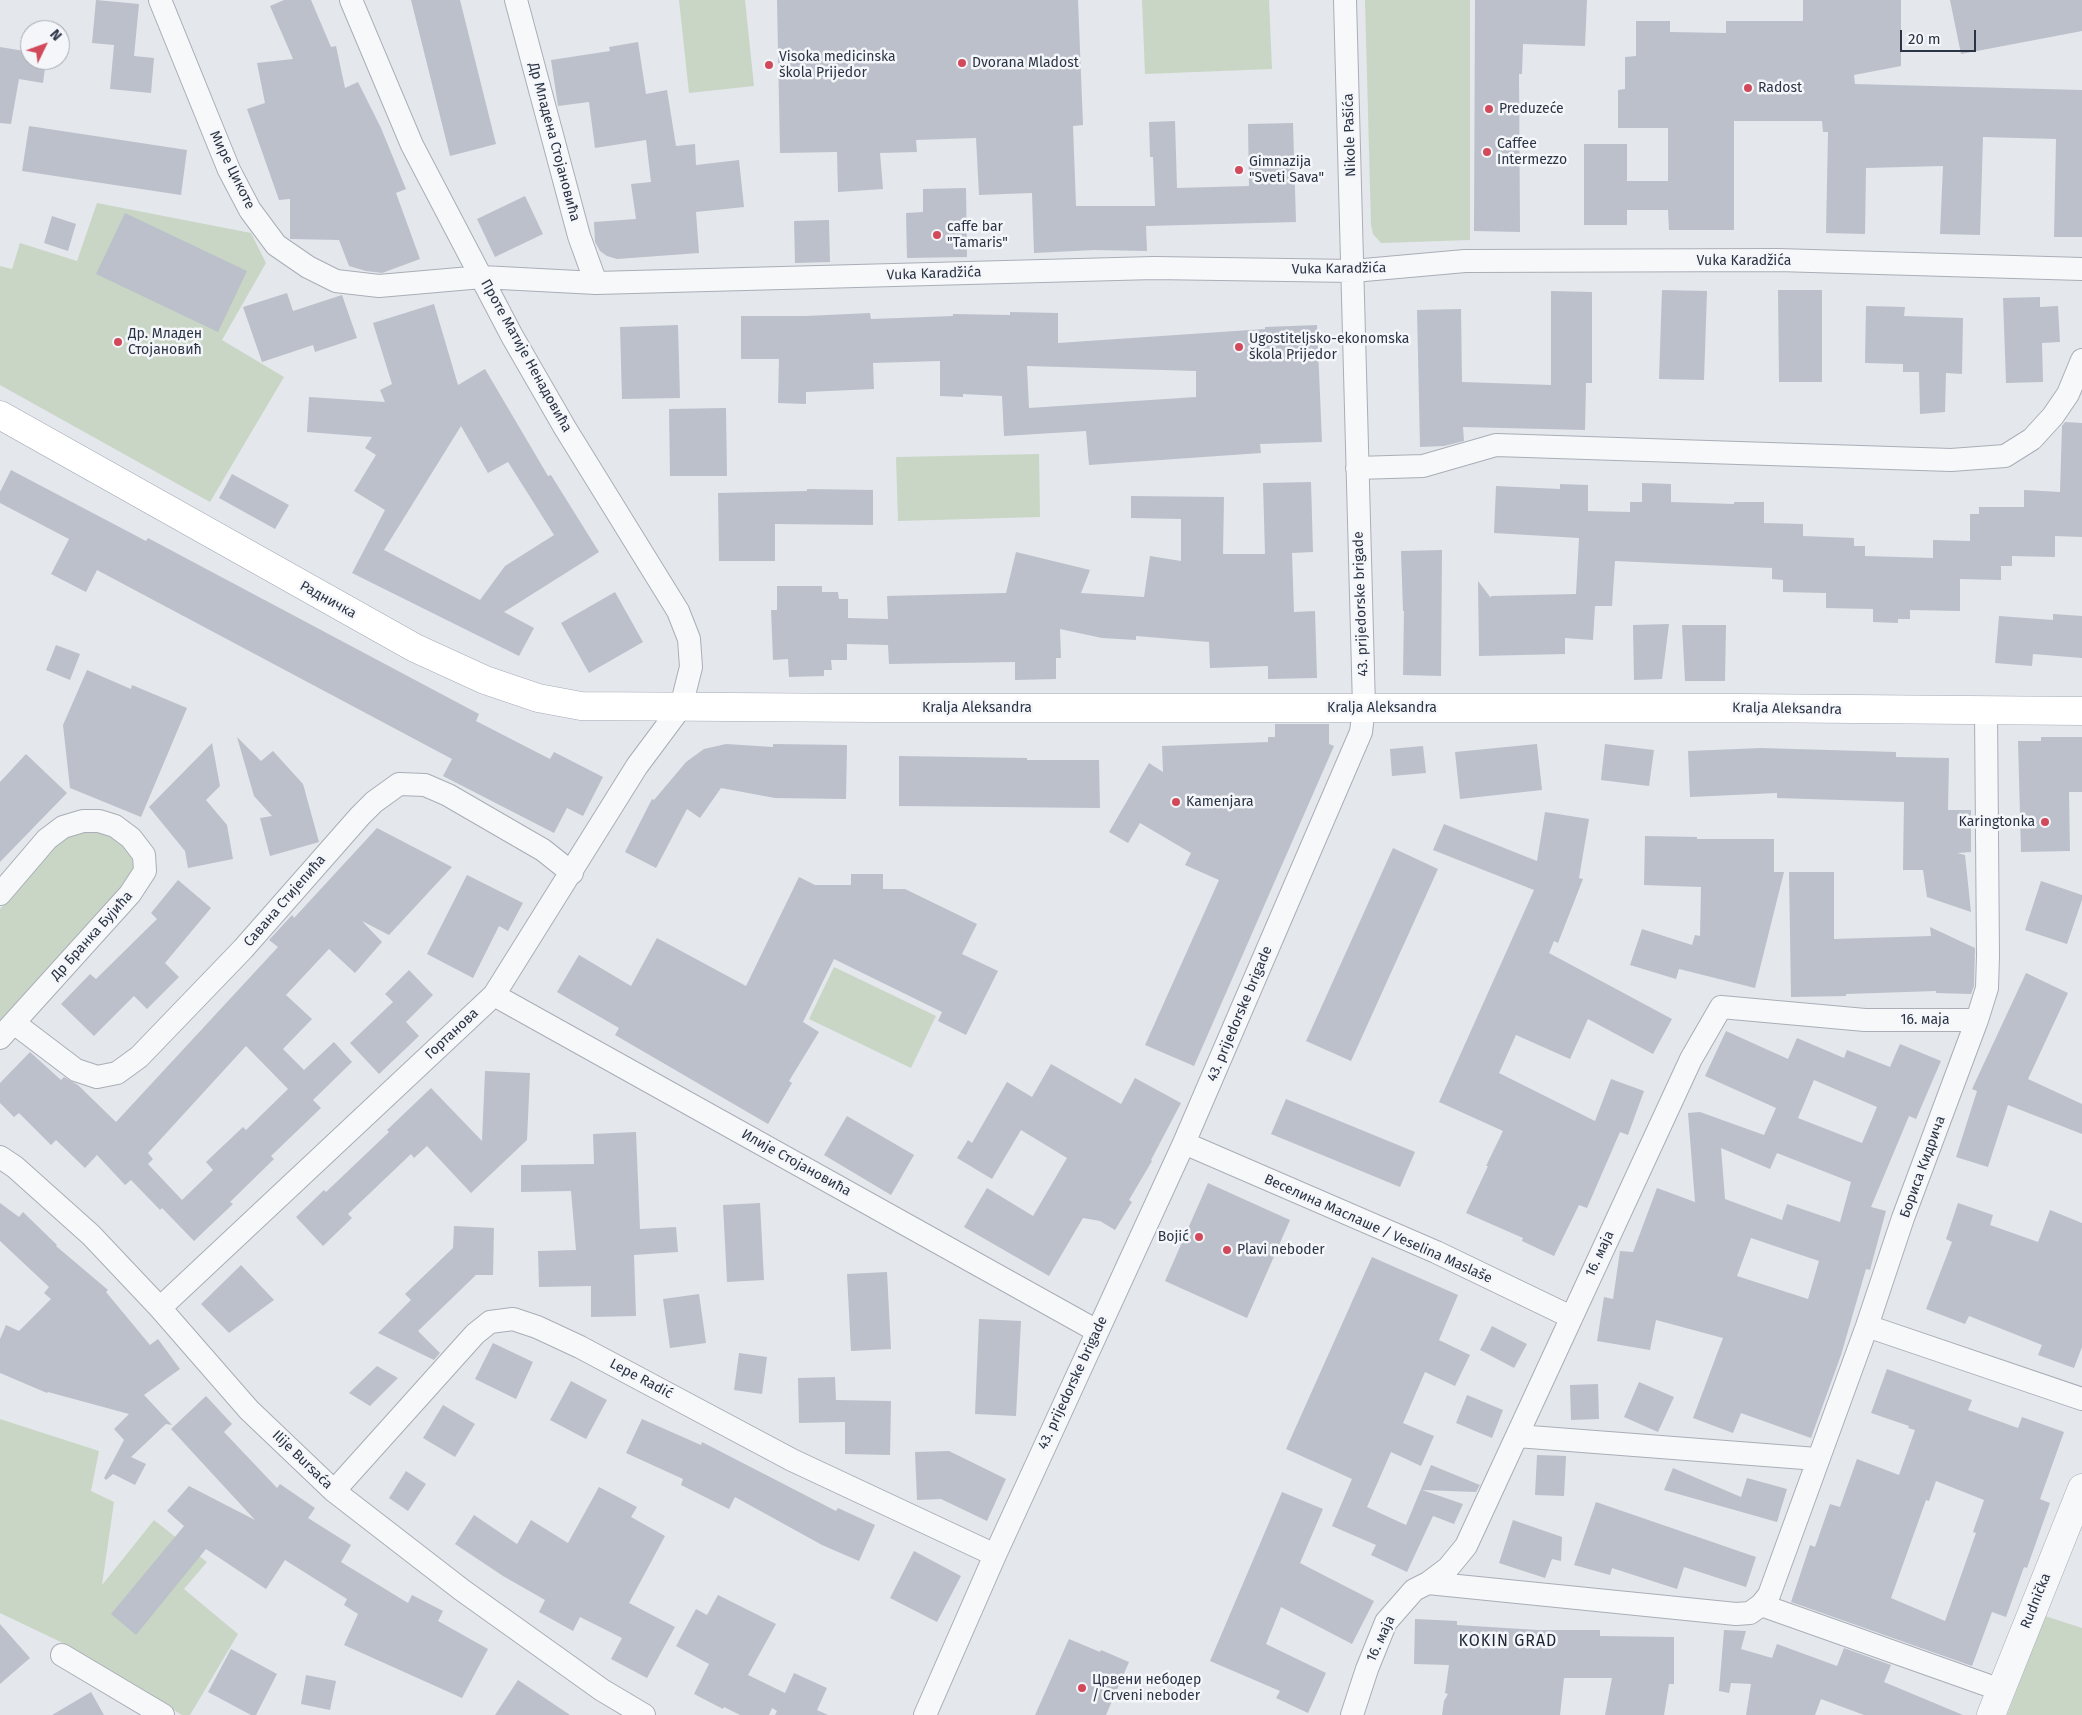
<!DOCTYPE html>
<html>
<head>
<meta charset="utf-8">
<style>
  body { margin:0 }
  #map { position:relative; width:2082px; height:1715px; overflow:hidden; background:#e4e7ec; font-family:"Fira Sans",sans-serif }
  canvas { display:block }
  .north { position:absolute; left:20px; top:20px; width:50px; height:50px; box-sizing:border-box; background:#f4f6f9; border:1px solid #a4a8b1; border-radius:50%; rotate:48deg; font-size:14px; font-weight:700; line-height:20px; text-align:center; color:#2b3445 }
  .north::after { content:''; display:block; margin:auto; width:18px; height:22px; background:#d1495b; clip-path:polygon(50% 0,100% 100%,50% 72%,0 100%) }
  .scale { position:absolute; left:1900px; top:30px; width:76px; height:22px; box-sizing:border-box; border:2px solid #2b3445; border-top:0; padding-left:6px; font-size:15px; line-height:18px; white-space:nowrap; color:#2b3445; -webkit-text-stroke:4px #f4f6f9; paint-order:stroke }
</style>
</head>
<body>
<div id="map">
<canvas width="2082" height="1715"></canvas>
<div class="north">N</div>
<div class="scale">20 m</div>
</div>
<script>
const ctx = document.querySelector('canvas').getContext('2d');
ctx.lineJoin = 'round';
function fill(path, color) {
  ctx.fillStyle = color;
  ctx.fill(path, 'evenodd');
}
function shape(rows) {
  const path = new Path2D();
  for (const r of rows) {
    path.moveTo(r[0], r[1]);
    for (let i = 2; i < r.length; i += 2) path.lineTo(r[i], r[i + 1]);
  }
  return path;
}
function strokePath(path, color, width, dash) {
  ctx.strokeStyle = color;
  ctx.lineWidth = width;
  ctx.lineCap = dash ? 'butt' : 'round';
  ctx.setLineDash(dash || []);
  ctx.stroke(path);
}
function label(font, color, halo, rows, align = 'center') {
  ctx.font = font + ' "Fira Sans",sans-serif';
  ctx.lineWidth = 5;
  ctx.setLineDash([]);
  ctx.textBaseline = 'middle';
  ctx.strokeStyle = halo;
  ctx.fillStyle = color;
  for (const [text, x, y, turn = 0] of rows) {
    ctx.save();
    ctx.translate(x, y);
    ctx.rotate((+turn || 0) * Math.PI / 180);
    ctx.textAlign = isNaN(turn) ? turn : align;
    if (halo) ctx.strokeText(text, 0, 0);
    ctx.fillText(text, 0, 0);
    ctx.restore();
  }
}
const green = shape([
  [679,0,745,0,754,86,689,93],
  [1142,0,1269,0,1272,69,1145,74],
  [1365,0,1470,0,1470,240,1381,243,1373,234,1371,225],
  [97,203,251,233,266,263,222,340,284,377,210,502,0,385,0,266,12,269,20,243,77,261],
  [1039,454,1040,517,898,521,896,457],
  [97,828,127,844,138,869,0,1022,0,909,62,837],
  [834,967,936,1016,911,1068,809,1019],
  [0,1419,99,1451,91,1491,114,1502,102,1585,154,1520,207,1562,184,1589,238,1634,190,1715,182,1715,65,1644,0,1613],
  [2045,1616,2082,1628,2082,1715,2007,1715]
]);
const building = shape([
  [96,0,139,4,134,56,154,58,151,93,110,89,114,45,92,43],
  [284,0,311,0,331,47,336,46,345,88,358,82,381,128,406,189,396,193,420,259,382,273,366,271,349,266,339,240,290,239,290,199,279,200,247,109,265,103,257,63,293,59,270,6],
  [411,0,460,0,496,144,450,156],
  [777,0,1078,0,1083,125,1073,126,1076,206,1155,206,1153,157,1150,157,1149,122,1175,121,1177,188,1249,186,1248,124,1293,123,1296,222,1146,226,1147,251,1094,250,1034,253,1032,193,979,195,976,138,916,140,917,152,880,153,883,189,838,192,837,152,780,153],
  [1475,0,1587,0,1585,46,1523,44,1522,74,1519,74,1520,232,1474,231],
  [1803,0,1901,0,1901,66,1854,75,1855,84,2082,90,2082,237,2054,237,2056,139,1983,137,1980,235,1940,234,1943,166,1866,168,1865,234,1826,233,1828,132,1823,132,1822,121,1734,121,1734,230,1669,230,1668,210,1627,210,1627,225,1584,225,1584,144,1627,144,1627,181,1668,181,1668,128,1618,128,1618,90,1625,89,1625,57,1636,56,1636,21,1670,21,1670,32,1726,33,1726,21,1803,21],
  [1950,0,2082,0,2082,31,1961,54],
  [638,42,646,94,667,90,676,146,695,144,696,165,739,160,744,207,696,212,699,253,617,259,607,256,600,251,595,242,594,222,636,219,631,184,651,182,646,140,595,148,589,102,558,106,551,60,610,51,609,47],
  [0,47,30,52,30,60,46,60,43,83,19,79,11,124,0,123],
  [29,126,187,150,181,195,22,171],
  [966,188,967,257,907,258,906,213,923,212,923,189],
  [525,196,543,234,495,257,477,219],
  [125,213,247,271,218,332,96,274],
  [52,216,76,224,68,251,44,243],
  [829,220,830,262,795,263,794,221],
  [1662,290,1707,291,1704,380,1659,379],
  [1778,290,1822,290,1822,382,1779,382],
  [1551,291,1592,292,1592,383,1586,383,1585,430,1463,427,1464,441,1444,446,1420,447,1417,310,1461,309,1462,382,1551,385],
  [287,293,293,311,342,295,357,338,315,352,313,345,262,362,243,307],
  [2040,297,2040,307,2058,306,2060,342,2042,343,2043,382,2006,383,2003,298],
  [434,304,458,385,485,369,548,476,551,475,599,552,504,612,534,628,519,656,352,573,385,510,354,491,376,455,365,448,372,437,307,432,309,397,385,402,380,390,392,384,373,323],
  [461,426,488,473,508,462,554,535,505,566,480,600,384,550],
  [1866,306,1905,307,1904,316,1963,318,1962,374,1946,373,1945,412,1920,414,1919,372,1903,372,1903,364,1865,363],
  [1010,312,1058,313,1058,343,1265,329,1265,327,1317,325,1322,442,1260,444,1261,453,1089,465,1086,431,1004,436,1002,396,963,394,963,397,940,396,940,361,873,363,874,389,806,392,806,404,778,403,779,359,741,359,741,316,806,316,870,313,871,319,953,316,953,314,1010,315],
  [1027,366,1196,371,1196,397,1029,408],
  [678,325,680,398,622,399,620,327],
  [726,408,727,476,670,476,669,409],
  [2065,422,2082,423,2082,537,2055,536,2055,557,2012,556,2012,566,2001,566,2001,580,1960,579,1960,611,1910,610,1910,619,1898,619,1898,623,1873,622,1873,609,1826,608,1826,593,1783,592,1783,580,1772,579,1772,568,1615,561,1612,606,1595,606,1593,640,1565,638,1565,654,1479,656,1478,581,1491,598,1491,596,1576,594,1579,538,1494,533,1496,486,1560,489,1560,484,1588,485,1588,511,1630,512,1630,502,1642,502,1642,483,1671,484,1671,502,1734,504,1734,502,1764,502,1764,523,1803,524,1803,536,1854,538,1854,546,1865,546,1865,556,1933,558,1933,540,1970,541,1970,514,1979,514,1979,507,2024,507,2024,490,2060,492,2062,426],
  [11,470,146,541,148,538,479,714,476,721,550,759,554,752,603,777,583,816,567,808,554,833,443,776,452,759,97,570,86,592,51,574,69,539,0,503,0,492],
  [232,474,289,505,275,529,219,498],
  [1311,482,1313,552,1292,553,1294,612,1315,611,1317,678,1268,679,1268,666,1210,668,1209,642,1136,636,1136,640,1102,638,1060,629,1061,658,1056,658,1056,679,1015,680,1015,662,889,664,888,645,847,644,847,660,831,660,832,670,824,670,824,676,789,677,788,659,773,660,771,610,777,610,777,586,822,586,822,592,838,592,839,599,848,599,848,618,888,619,887,596,1006,593,1016,552,1090,570,1081,593,1144,597,1150,556,1181,561,1181,519,1131,518,1131,496,1224,497,1223,554,1265,554,1263,483],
  [807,489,873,490,873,525,775,524,775,561,719,561,718,493,807,491],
  [1442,550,1441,676,1403,675,1404,611,1403,611,1401,551],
  [615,592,643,642,589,673,561,623],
  [2053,614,2082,616,2082,658,2033,654,2032,666,1995,663,1999,616,2053,620],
  [1669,624,1662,679,1634,680,1633,625],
  [1682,625,1726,625,1725,681,1685,681],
  [56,645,80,654,70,680,46,670],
  [87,670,131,689,132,685,187,708,141,817,70,788,63,725],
  [1275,724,1329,724,1329,744,1334,746,1194,1066,1145,1045,1219,880,1185,865,1191,853,1140,823,1128,843,1109,832,1149,763,1163,772,1162,746,1268,742,1268,737,1275,737],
  [237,737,261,761,273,751,303,784,319,842,270,856,260,818,272,816,254,796],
  [2041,737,2082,737,2082,792,2069,792,2070,851,2021,852,2018,741,2041,741],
  [212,743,220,786,206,800,227,825,233,859,188,868,185,851,149,807],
  [726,744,773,747,773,744,847,745,846,799,775,798,721,788,700,818,687,809,656,868,625,852,652,799,654,800,686,762,704,749],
  [1537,744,1542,790,1460,799,1455,752],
  [1605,744,1654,750,1649,786,1601,780],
  [1423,746,1426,773,1392,776,1390,749],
  [1761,748,1896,752,1896,757,1949,758,1948,810,1971,810,1971,852,1957,853,1965,855,1971,912,1927,897,1923,870,1903,870,1904,802,1777,798,1777,793,1690,797,1688,751],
  [26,754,67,793,0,862,0,782],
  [899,756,1027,758,1027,760,1099,760,1100,808,899,806],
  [1545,812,1589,819,1579,878,1583,879,1558,943,1554,941,1549,953,1672,1019,1653,1054,1588,1019,1570,1059,1516,1035,1499,1073,1595,1121,1611,1079,1644,1091,1628,1135,1620,1132,1587,1208,1579,1205,1554,1256,1522,1241,1523,1238,1466,1213,1488,1166,1486,1166,1503,1131,1439,1102,1534,890,1433,850,1444,824,1537,861],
  [377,828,452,867,389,935,362,921,382,942,355,973,329,949,286,995,312,1019,283,1049,304,1070,334,1042,352,1062,313,1100,321,1108,271,1156,274,1159,230,1202,233,1204,194,1241,162,1208,160,1210,131,1180,125,1185,97,1155,85,1168,56,1140,51,1145,19,1113,14,1117,0,1103,0,1083,30,1052,61,1080,64,1077,78,1085,116,1122,278,947,269,940,292,915,294,918],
  [246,1046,288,1089,246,1130,243,1127,206,1162,213,1170,182,1200,148,1164,153,1159,148,1153],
  [1645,836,1697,837,1697,839,1774,839,1774,872,1784,872,1755,988,1679,969,1676,979,1630,965,1642,929,1692,945,1695,935,1700,936,1701,887,1644,885],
  [1393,848,1438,869,1351,1061,1306,1041],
  [1789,872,1834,872,1834,939,1931,936,1930,927,1975,948,1974,986,1971,994,1936,993,1936,991,1846,994,1846,996,1791,997],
  [851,874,883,874,883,889,905,889,977,924,962,954,998,971,966,1035,938,1021,942,1012,834,959,803,1022,819,1032,789,1081,792,1083,768,1124,615,1035,619,1028,557,992,579,955,631,986,657,938,746,986,799,877,815,885,851,885],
  [467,875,523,903,508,931,499,926,473,978,427,954],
  [178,880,211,908,165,963,179,977,147,1009,134,996,94,1036,61,1004,90,974,96,979,157,919,151,913],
  [2041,881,2082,895,2082,900,2067,944,2025,930],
  [409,970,433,995,406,1022,419,1036,379,1074,350,1043,393,1002,385,994],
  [2026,973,2068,993,2028,1079,2082,1104,2082,1134,2008,1105,1988,1167,1956,1157,1977,1091,1972,1089],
  [1726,1031,1788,1059,1797,1038,1844,1058,1847,1050,1890,1067,1900,1044,1941,1061,1916,1119,1909,1116,1871,1207,1886,1211,1870,1270,1866,1269,1841,1355,1811,1438,1741,1413,1733,1433,1693,1418,1723,1338,1656,1320,1650,1350,1597,1341,1604,1297,1613,1299,1620,1251,1633,1252,1657,1188,1695,1202,1688,1113,1700,1112,1764,1135,1776,1108,1705,1076],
  [1814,1080,1877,1107,1862,1143,1798,1118],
  [1721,1148,1770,1169,1777,1153,1851,1182,1840,1222,1787,1204,1782,1220,1725,1199],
  [1751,1238,1819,1261,1808,1299,1737,1276],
  [1051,1064,1121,1104,1135,1078,1181,1103,1151,1160,1152,1161,1129,1200,1132,1202,1115,1230,1100,1221,1083,1218,1049,1276,964,1227,987,1188,1033,1216,1067,1158,1021,1130,992,1179,957,1158,968,1140,972,1143,1007,1082,1032,1097],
  [485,1071,530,1073,527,1140,471,1193,427,1146,414,1158,411,1154,348,1214,352,1218,323,1246,296,1217,324,1190,326,1192,389,1132,387,1130,431,1088,482,1141],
  [1286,1099,1415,1152,1400,1187,1271,1134],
  [847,1116,914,1155,891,1195,824,1155],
  [636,1132,640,1229,676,1227,678,1252,634,1255,636,1316,591,1317,591,1286,539,1287,538,1251,576,1250,571,1191,521,1192,521,1165,594,1164,593,1134],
  [1208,1183,1290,1220,1247,1318,1165,1281],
  [0,1203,19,1217,23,1212,57,1245,56,1246,108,1290,106,1292,150,1345,158,1339,180,1369,144,1395,172,1425,166,1424,131,1457,146,1464,135,1485,113,1474,106,1480,104,1478,124,1440,114,1429,129,1414,48,1392,47,1393,0,1373,0,1339,6,1325,19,1331,51,1299,44,1293,49,1287,0,1241],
  [760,1203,764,1280,727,1282,723,1205],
  [1958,1203,1993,1215,1990,1225,2038,1242,2050,1210,2082,1223,2082,1347,2074,1368,2038,1355,2042,1345,1969,1316,1965,1324,1926,1309,1952,1242,1946,1239],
  [454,1226,494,1228,493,1275,476,1275,418,1331,440,1353,434,1360,378,1333,411,1300,405,1294,453,1248],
  [1372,1257,1458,1295,1439,1340,1470,1355,1455,1386,1425,1372,1403,1423,1434,1436,1421,1466,1391,1452,1367,1507,1406,1525,1431,1465,1480,1485,1476,1492,1422,1490,1463,1504,1454,1524,1433,1516,1407,1572,1371,1555,1376,1545,1332,1526,1352,1479,1286,1449],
  [241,1265,274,1300,229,1333,201,1304],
  [887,1272,891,1349,851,1351,847,1274],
  [699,1294,706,1343,670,1348,663,1299],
  [979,1319,1021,1321,1016,1416,975,1414],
  [1492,1326,1527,1344,1514,1368,1480,1350],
  [493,1343,533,1362,516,1399,475,1379],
  [739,1353,767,1357,762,1394,734,1390],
  [377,1366,398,1378,370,1406,349,1393],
  [1887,1369,1972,1400,1968,1410,2018,1428,2022,1417,2064,1432,2040,1499,2050,1503,2027,1568,2024,1567,2006,1617,1992,1612,1972,1666,1791,1602,1810,1545,1815,1547,1830,1504,1840,1507,1857,1459,1899,1475,1915,1430,1908,1428,1909,1426,1871,1413],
  [1936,1481,1984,1500,1973,1532,1976,1533,1945,1621,1891,1598,1926,1500,1929,1501],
  [835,1377,836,1400,891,1401,890,1455,845,1454,845,1422,799,1423,798,1378],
  [571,1381,607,1400,586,1439,550,1420],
  [1639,1382,1674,1397,1658,1432,1624,1417],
  [1598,1384,1599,1419,1571,1420,1570,1385],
  [1467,1395,1503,1410,1492,1438,1456,1423],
  [206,1396,232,1424,224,1432,277,1488,280,1484,315,1508,308,1518,351,1545,341,1562,408,1603,412,1595,443,1611,438,1621,488,1649,462,1698,344,1645,358,1614,344,1605,347,1599,285,1560,266,1589,206,1549,136,1635,111,1614,184,1526,167,1511,189,1486,255,1520,171,1429],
  [443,1405,475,1424,455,1457,423,1438],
  [642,1419,701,1445,702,1442,836,1511,838,1508,875,1525,859,1561,822,1545,735,1497,729,1509,681,1485,683,1479,626,1453],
  [949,1451,1006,1479,987,1521,941,1499,917,1500,915,1452],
  [1537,1455,1566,1456,1564,1496,1535,1495],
  [1673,1468,1741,1497,1747,1478,1787,1489,1777,1522,1664,1490],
  [406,1471,426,1484,408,1511,389,1498],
  [599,1487,637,1507,631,1517,665,1536,629,1603,675,1627,647,1678,611,1659,622,1638,580,1617,573,1631,539,1612,545,1600,503,1576,455,1544,474,1515,517,1544,531,1520,568,1543],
  [1282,1492,1323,1509,1300,1563,1374,1601,1352,1644,1281,1607,1266,1644,1326,1673,1308,1713,1276,1698,1280,1691,1210,1661],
  [1596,1502,1756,1557,1746,1587,1684,1567,1677,1589,1612,1568,1610,1575,1574,1565],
  [1513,1520,1562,1537,1561,1561,1552,1559,1545,1578,1499,1563],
  [914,1551,961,1576,937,1622,890,1598],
  [718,1595,776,1624,748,1675,785,1693,794,1673,827,1688,817,1710,828,1715,775,1715,777,1711,772,1708,769,1715,740,1715,724,1707,723,1709,694,1694,709,1664,676,1646,696,1609,707,1615],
  [1415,1619,1457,1621,1457,1625,1538,1630,1600,1630,1600,1636,1674,1637,1674,1684,1669,1684,1664,1715,1605,1715,1612,1678,1564,1678,1560,1715,1442,1715,1444,1701,1448,1694,1445,1693,1449,1665,1414,1664],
  [0,1624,30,1658,0,1684],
  [1724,1630,1746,1631,1741,1649,1772,1658,1777,1644,1837,1666,1844,1648,1891,1665,1884,1682,1963,1715,1864,1715,1821,1699,1815,1715,1746,1715,1751,1684,1731,1683,1729,1693,1719,1691],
  [1069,1639,1100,1652,1101,1650,1129,1662,1106,1715,1035,1715],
  [231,1649,277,1674,256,1715,251,1715,208,1692],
  [306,1675,336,1681,330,1710,301,1704],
  [518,1680,570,1715,495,1715],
  [91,1692,104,1715,52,1715]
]);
const minor = shape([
  [160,0,229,170,250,210,276,245,308,267,336,281,379,286,482,277,596,283,1154,268,1353,271,1465,261,1778,260,2082,269],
  [516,0,579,236,596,283],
  [1357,468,1423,466,1496,445,1951,460,2005,456,2032,439,2053,416,2068,394,2082,360],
  [0,894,47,839,63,827,83,821,99,821,115,826,131,838,144,855,145,871,130,894,0,1038],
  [494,995,1097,1331],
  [14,1023,76,1070,97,1077,117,1073,139,1057,243,949,360,816,374,802,399,784,425,785,448,795,543,850,572,873],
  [1184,1143,1436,1252,1571,1317],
  [0,1157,15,1167,91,1235,160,1308,249,1410,334,1491,462,1590,602,1690,644,1715],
  [160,1308,494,995,637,766,681,707,691,667,689,639,678,611,565,428,512,336,412,145,351,0],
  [1867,1326,2082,1399],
  [1517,1436,1817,1459],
  [334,1491,475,1334,490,1322,513,1319,537,1327,580,1347,792,1460,995,1555],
  [1428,1583,1736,1614,1750,1613,1761,1605,1769,1595,1867,1326,1903,1218,1977,1020,1987,988,1988,956,1986,711],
  [1761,1605,2001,1690],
  [62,1655,163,1715],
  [925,1715,995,1555,1184,1143,1361,732,1364,707,1345,0],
  [1352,1715,1367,1669,1386,1622,1414,1590,1428,1583,1448,1568,1466,1546,1691,1059,1721,1007,1865,1020,1977,1020]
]);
const tertiary = shape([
  [1991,1715,2082,1488]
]);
const primary = shape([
  [0,415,415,648,485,680,538,698,581,706,874,708,1741,708,2082,711]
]);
const markers = [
  [962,63,5,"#d1495b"],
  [769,65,5,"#d1495b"],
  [1748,88,5,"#d1495b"],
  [1489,109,5,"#d1495b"],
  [1487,152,5,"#d1495b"],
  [1239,170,5,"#d1495b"],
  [937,235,5,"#d1495b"],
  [118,342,5,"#d1495b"],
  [1239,347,5,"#d1495b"],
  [1176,802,5,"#d1495b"],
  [2045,822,5,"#d1495b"],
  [1199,1237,5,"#d1495b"],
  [1227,1250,5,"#d1495b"],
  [1082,1688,5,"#d1495b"]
];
const poiNames = [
  ["Visoka medicinska",779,57],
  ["škola Prijedor",779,73],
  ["Dvorana Mladost",972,63],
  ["Radost",1758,88],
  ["Preduzeće",1499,109],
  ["Caffee",1497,144],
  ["Intermezzo",1497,160],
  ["Gimnazija",1249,162],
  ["\"Sveti Sava\"",1249,178],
  ["caffe bar",947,227],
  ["\"Tamaris\"",947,243],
  ["Др. Младен",128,334],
  ["Стојановић",128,350],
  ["Ugostiteljsko-ekonomska",1249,339],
  ["škola Prijedor",1249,355],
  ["Kamenjara",1186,802],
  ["Karingtonka",2035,822,"right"],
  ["Bojić",1189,1237,"right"],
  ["Plavi neboder",1237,1250],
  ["Црвени небодер",1092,1680],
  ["/ Crveni neboder",1092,1696]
];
const streetNames = [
  ["Nikole Pašića",1350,135,-92],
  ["Др Младена Стојановића",554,142,75],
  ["Мире Цикоте",232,170,64],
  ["Vuka Karadžića",1744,261],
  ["Vuka Karadžića",1339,269,-1],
  ["Vuka Karadžića",934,274,-2],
  ["Проте Матије Ненадовића",526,356,61],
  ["Радничка",328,600,29],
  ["43. prijedorske brigade",1361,604,-92],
  ["Kralja Aleksandra",977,708],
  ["Kralja Aleksandra",1382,708],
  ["Kralja Aleksandra",1787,709,1],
  ["Савана Стијепића",285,901,-49],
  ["Др Бранка Бујића",92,936,-48],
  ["43. prijedorske brigade",1240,1014,-67],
  ["16. маја",1925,1020],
  ["Гортанова",452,1034,-43],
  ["Илије Стојановића",796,1163,29],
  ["Бориса Kидрича",1923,1167,-70],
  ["Веселина Маслаше / Veselina Maslaše",1378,1229,24],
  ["16. маја",1600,1254,-65],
  ["Lepe Radić",641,1379,28],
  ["43. prijedorske brigade",1073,1383,-65],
  ["Ilije Bursaća",302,1460,44],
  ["Rudnička",2036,1601,-68],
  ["16. маја",1381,1639,-65]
];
const quarterNames = [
  ["KOKIN GRAD",1508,1642]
];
fill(green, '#c9d6c5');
fill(building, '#bbc0ca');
strokePath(minor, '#a9aeb7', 24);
strokePath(tertiary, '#a9aeb7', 29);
strokePath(primary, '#a3abb8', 29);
strokePath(minor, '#f7f8fa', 22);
strokePath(tertiary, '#f7f8fa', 28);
strokePath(primary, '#fff', 28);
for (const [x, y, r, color] of markers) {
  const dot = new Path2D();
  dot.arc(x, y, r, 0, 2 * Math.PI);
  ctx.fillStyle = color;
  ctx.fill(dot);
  strokePath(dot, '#f4f6f9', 2);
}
label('14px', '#2b3445', '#f4f6f9', poiNames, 'left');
label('14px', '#2b3445', '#f4f6f9', streetNames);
ctx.letterSpacing = '1px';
label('16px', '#1d2536', '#f4f6f9', quarterNames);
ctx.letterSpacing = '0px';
</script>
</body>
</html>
